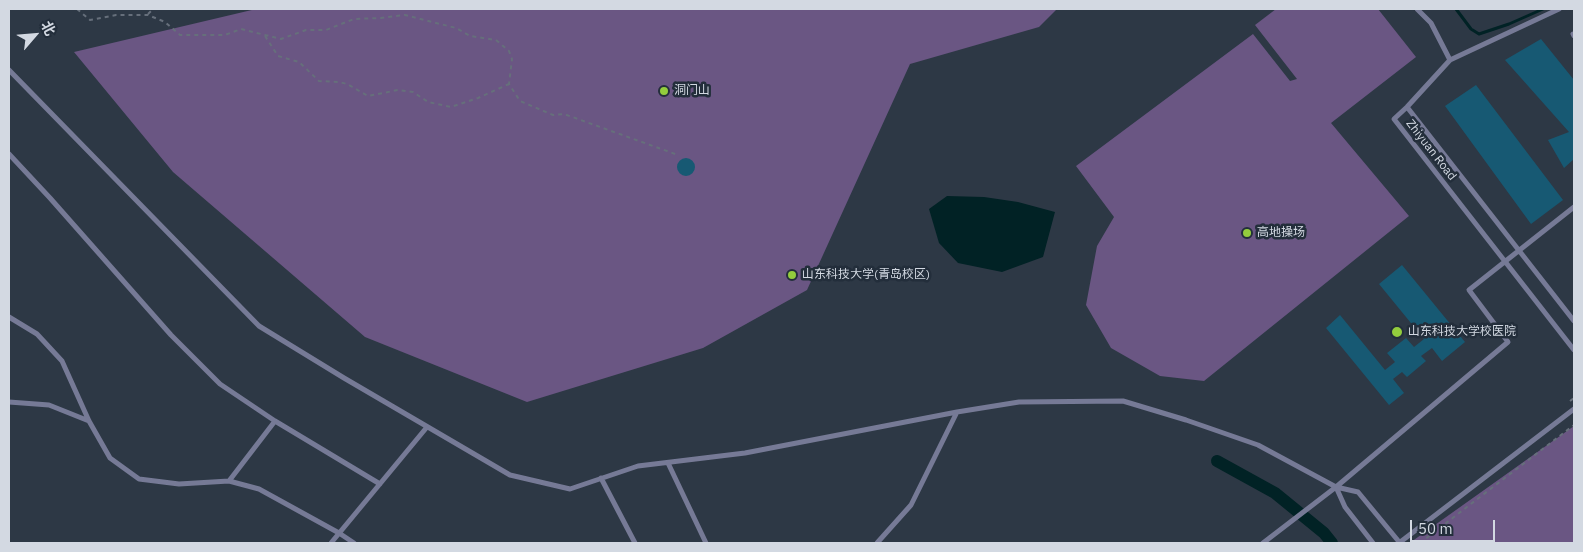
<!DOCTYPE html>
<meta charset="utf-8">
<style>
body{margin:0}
#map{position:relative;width:1583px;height:552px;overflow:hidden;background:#2d3845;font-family:"IBM Plex Sans","Noto Sans SC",sans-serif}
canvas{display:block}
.frame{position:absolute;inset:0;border:10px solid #d3d9e2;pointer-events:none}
.north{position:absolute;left:10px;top:10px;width:50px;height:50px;-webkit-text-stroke:4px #232e3b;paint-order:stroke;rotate:63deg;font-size:14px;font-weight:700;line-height:20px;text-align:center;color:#d3d9e2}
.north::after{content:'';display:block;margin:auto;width:18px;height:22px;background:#d3d9e2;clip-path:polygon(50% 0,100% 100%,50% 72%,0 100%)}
.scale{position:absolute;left:1410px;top:520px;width:85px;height:22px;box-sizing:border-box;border:2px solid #d3d9e2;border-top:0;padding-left:6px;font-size:15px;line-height:18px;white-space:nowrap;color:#d3d9e2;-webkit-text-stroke:4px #232e3b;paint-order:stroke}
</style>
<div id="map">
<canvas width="1583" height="552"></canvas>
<div class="frame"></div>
<div class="north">北</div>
<div class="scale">50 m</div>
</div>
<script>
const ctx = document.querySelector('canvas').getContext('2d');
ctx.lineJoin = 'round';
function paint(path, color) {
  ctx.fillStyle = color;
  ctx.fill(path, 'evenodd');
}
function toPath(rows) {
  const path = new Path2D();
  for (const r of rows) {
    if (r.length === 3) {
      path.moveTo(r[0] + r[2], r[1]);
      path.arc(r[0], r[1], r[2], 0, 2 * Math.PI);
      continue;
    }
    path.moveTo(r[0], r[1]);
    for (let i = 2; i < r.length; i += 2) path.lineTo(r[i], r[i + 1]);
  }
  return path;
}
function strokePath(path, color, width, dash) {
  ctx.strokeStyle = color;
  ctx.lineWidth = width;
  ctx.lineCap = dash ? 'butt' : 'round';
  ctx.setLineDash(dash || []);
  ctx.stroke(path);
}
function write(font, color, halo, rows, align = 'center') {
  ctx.font = font + ' "IBM Plex Sans","Noto Sans SC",sans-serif';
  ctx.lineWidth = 5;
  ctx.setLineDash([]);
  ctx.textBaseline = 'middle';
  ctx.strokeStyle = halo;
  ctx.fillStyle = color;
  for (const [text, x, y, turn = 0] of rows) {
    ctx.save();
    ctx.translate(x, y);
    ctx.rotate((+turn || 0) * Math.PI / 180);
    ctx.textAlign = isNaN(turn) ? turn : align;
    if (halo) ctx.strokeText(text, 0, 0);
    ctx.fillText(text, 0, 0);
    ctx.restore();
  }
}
const green = toPath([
 [256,9,1057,9,1039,27,910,64,807,290,703,348,527,402,365,337,173,172,74,52],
 [1276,9,1378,9,1416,57,1331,123,1409,216,1204,381,1160,376,1111,348,1086,305,1097,246,1114,217,1076,166,1253,34,1290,81,1297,79,1255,25],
 [1574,426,1574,543,1412,543,1411,542]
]);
const water = toPath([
 [947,196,984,197,1018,202,1055,212,1043,257,1002,272,958,263,939,243,929,209]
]);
const stream = toPath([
 [1456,9,1471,29,1479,34,1509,24,1543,9]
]);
const canal = toPath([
 [1217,461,1275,493,1324,533,1332,543]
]);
const building = toPath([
 [1541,39,1574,80,1574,159,1564,168,1548,140,1569,132,1505,60],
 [1476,85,1563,200,1531,224,1445,106],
 [686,167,9],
 [1402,265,1465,342,1442,361,1432,348,1421,356,1426,361,1407,377,1402,372,1393,379,1404,393,1389,405,1326,328,1340,315,1385,370,1395,362,1387,353,1406,338,1414,347,1424,339,1379,284]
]);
const path = toPath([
 [77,9,90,20,116,15,148,15,165,22,180,35,225,35,241,29,281,39,306,30,326,30,354,19,381,18,405,15,456,28,470,36,496,40,509,51,512,59,509,84,520,101,553,115,564,114,678,155],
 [148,14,153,9],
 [265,36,278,56,299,62,319,81,339,82,347,84,368,96,398,90,413,92,428,102,451,107,478,98,509,84],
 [1570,401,1574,398],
 [1420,543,1574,425]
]);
const lane = toPath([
 [1417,9,1431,23,1450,60,1407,107,1394,119,1574,350],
 [1573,34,1574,36],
 [1450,60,1559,9],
 [9,70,259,326,344,378,510,475,570,489,638,466,745,453,957,412,1019,402,1123,401,1186,420,1258,445,1336,487,1358,492,1400,543],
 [1407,107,1574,321],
 [9,154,50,198,171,335,220,384,275,421,380,484],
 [9,317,37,334,62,361,89,421,110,458,139,479,179,484,229,481,259,489,339,533,354,543],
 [9,402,49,405,89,421],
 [668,463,706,543],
 [601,478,635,543],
 [229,481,275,421],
 [1336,487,1345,507,1373,543],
 [331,543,427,427],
 [877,543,911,505,957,412],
 [1263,543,1336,487,1508,342,1469,290,1574,207],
 [1399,543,1574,409]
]);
const markers = [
 [664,91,5,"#93cd3d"],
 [1247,233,5,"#93cd3d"],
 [792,275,5,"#93cd3d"],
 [1397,332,6,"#93cd3d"]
];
const poiNames = [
 ["洞门山",674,91],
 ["高地操场",1257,233],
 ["山东科技大学(青岛校区)",802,275],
 ["山东科技大学校医院",1408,332]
];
const streetNames = [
 ["Zhiyuan Road",1431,150,52]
];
paint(green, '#6a5683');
paint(water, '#012225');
strokePath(stream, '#012225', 3);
strokePath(canal, '#012225', 12);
paint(building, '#175973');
strokePath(path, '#666f7b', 2, [4, 4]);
strokePath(lane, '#767a96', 5);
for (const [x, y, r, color] of markers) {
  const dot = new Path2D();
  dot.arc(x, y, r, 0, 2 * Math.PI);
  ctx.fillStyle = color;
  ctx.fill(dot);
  strokePath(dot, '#232e3b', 2);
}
write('12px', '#d3d9e2', '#232e3b', poiNames, 'left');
write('12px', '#d3d9e2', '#232e3b', streetNames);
</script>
